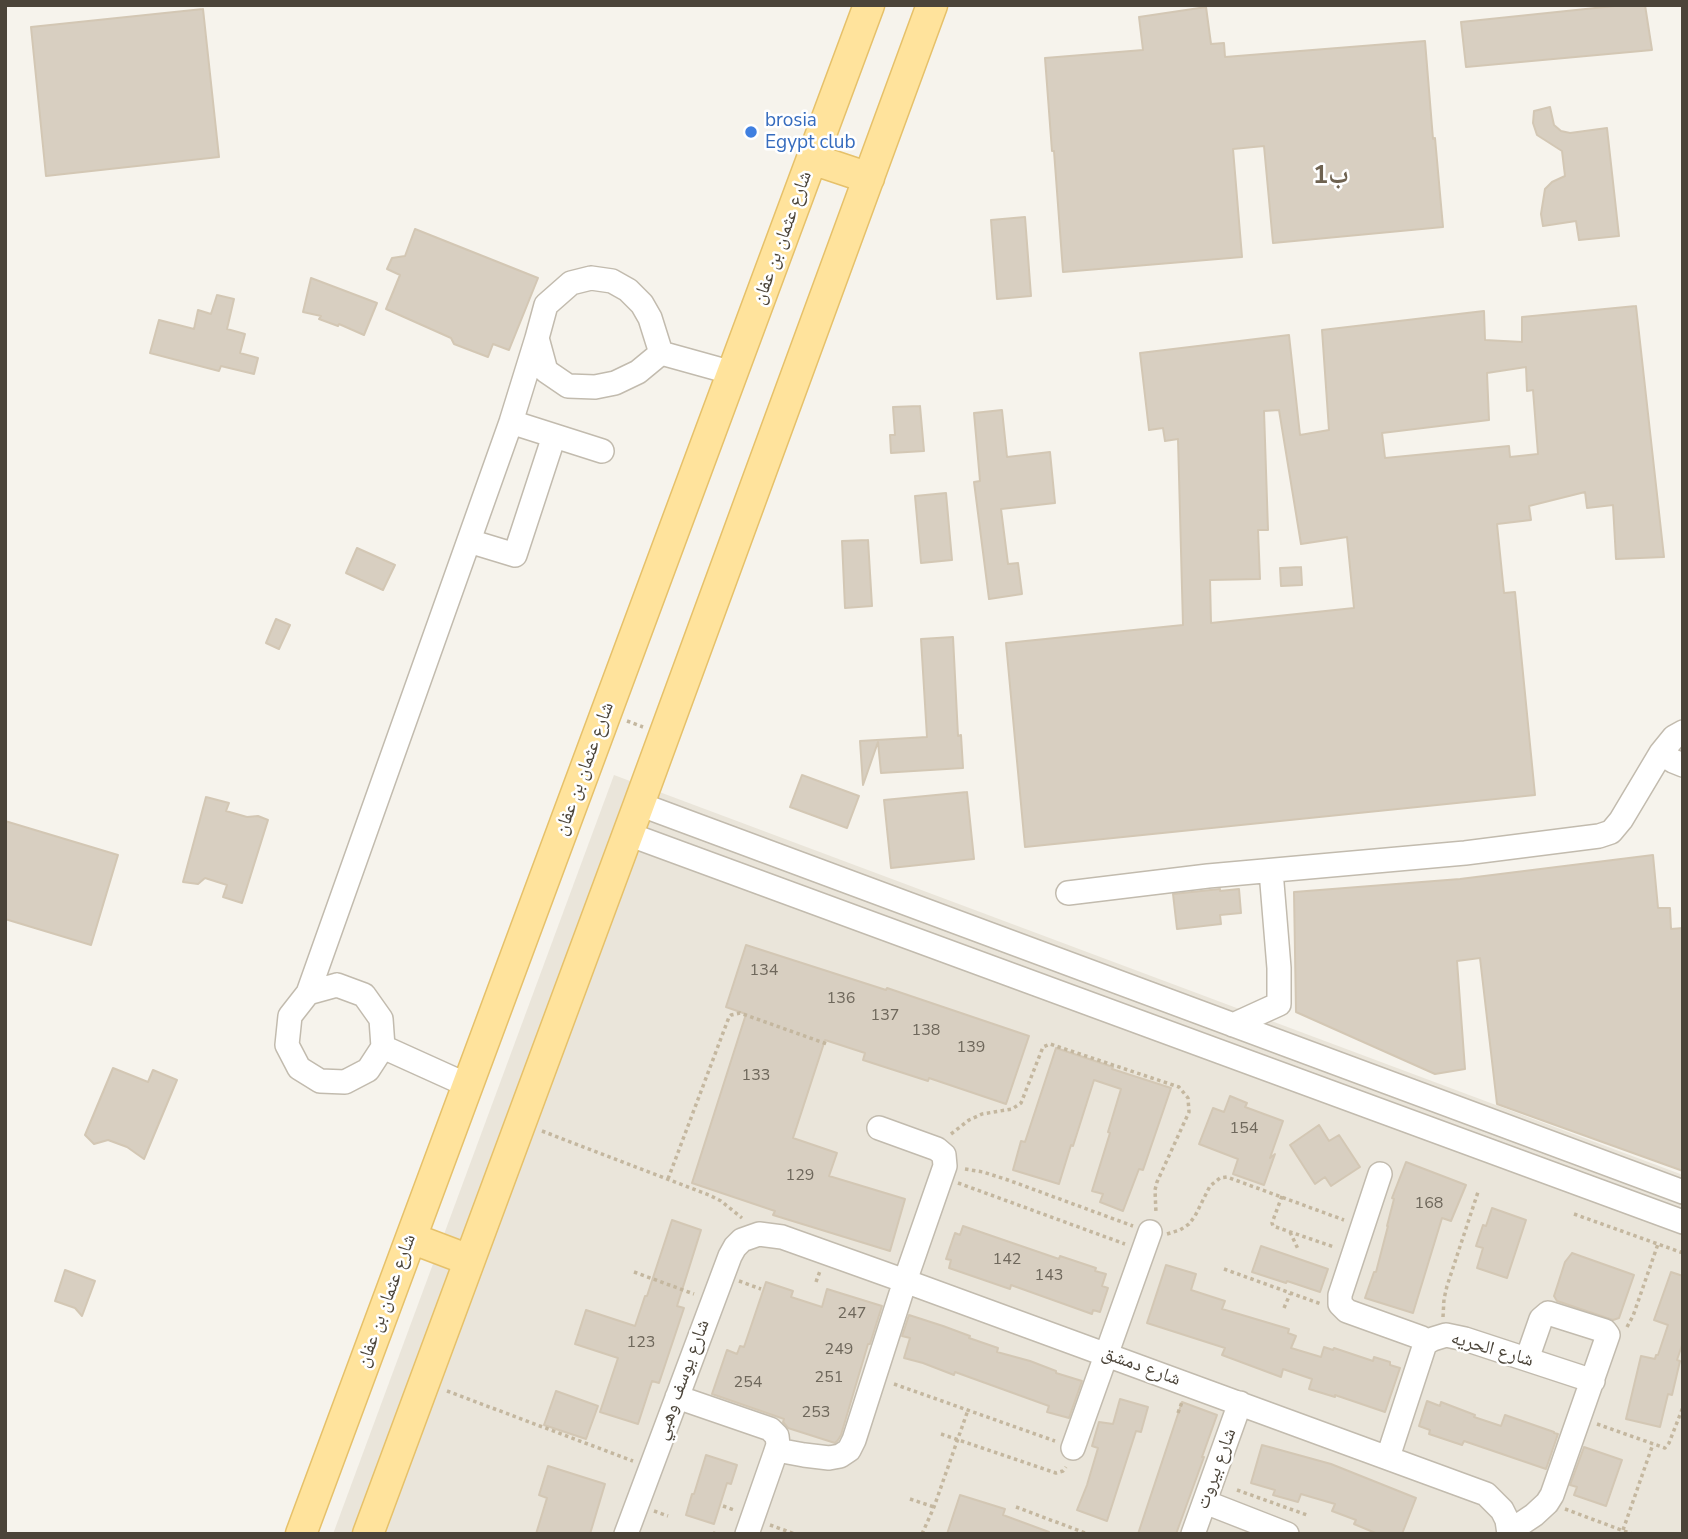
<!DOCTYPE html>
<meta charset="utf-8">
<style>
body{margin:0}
#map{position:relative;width:1688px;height:1539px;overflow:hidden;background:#f6f3ec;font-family:"Nunito Sans",sans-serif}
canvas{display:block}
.frame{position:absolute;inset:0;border:7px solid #4b4439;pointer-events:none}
</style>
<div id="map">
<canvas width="1688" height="1539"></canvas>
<div class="frame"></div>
</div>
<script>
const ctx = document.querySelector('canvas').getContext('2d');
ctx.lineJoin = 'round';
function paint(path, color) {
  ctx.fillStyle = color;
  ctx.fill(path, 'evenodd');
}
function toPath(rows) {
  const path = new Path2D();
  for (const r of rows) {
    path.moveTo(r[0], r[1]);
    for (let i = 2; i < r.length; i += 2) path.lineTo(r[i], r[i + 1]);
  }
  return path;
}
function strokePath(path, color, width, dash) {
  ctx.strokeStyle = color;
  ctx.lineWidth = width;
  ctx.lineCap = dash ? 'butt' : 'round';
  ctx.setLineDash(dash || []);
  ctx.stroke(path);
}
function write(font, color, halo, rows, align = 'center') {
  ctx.font = font + ' "Nunito Sans","Noto Naskh Arabic",sans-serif';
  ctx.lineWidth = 5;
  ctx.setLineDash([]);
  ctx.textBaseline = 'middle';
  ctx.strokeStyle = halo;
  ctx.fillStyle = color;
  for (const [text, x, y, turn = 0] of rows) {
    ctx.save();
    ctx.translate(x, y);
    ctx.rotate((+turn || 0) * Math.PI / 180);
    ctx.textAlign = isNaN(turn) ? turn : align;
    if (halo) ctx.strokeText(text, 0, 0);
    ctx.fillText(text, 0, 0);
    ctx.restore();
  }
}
const residential = toPath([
 [614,775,1683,1175,1683,1534,333,1534]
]);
const building = toPath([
 [1624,5,1645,5,1652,50,1466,67,1461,22,1624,5],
 [1206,7,1211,44,1224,43,1225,57,1425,41,1433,139,1435,138,1443,227,1273,243,1264,146,1233,149,1242,257,1063,272,1054,151,1052,151,1045,58,1143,50,1139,17,1206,7],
 [203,9,219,157,46,176,31,27,203,9],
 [1550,107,1554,125,1561,131,1570,133,1607,128,1619,236,1579,240,1576,221,1543,226,1541,214,1545,189,1552,182,1565,176,1562,151,1537,135,1533,123,1534,111,1550,107],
 [1025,217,1031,296,997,299,991,220,1025,217],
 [415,229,538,278,509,350,493,344,488,357,454,344,451,338,386,309,400,275,387,269,392,258,405,256,415,229],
 [311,278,377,303,364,335,339,324,338,326,319,319,321,316,303,312,311,278],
 [217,295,234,299,227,329,245,334,240,353,258,358,254,374,221,366,219,371,150,353,159,320,194,329,198,310,211,314,217,295],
 [1636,306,1664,557,1616,559,1613,505,1587,508,1585,492,1529,506,1531,520,1497,524,1504,593,1515,592,1535,795,1025,847,1006,643,1183,625,1178,439,1165,441,1163,428,1149,430,1140,353,1289,335,1300,435,1329,430,1322,330,1484,311,1485,340,1522,342,1522,317,1636,306],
 [1526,367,1527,391,1533,390,1538,454,1510,457,1509,446,1385,458,1382,433,1489,420,1487,373,1526,367],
 [1279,410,1301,544,1347,537,1354,608,1211,623,1210,580,1260,579,1258,530,1268,530,1264,411,1279,410],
 [920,406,924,451,891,453,890,435,895,435,893,407,920,406],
 [1002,410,1007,457,1050,452,1055,503,1001,509,1008,564,1018,563,1022,594,989,599,974,482,980,481,974,413,1002,410],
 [946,493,952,560,921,563,915,496,946,493],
 [868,540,872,606,845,608,842,541,868,540],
 [357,548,395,565,383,590,346,573,357,548],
 [1301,567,1302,585,1281,586,1280,568,1301,567],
 [276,619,290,625,279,649,266,643,276,619],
 [953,637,958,736,961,735,963,768,881,773,878,742,863,785,860,741,927,737,921,639,953,637],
 [802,775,859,796,847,828,790,807,802,775],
 [967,792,974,859,891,868,884,800,967,792],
 [206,797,229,803,226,811,247,817,258,816,268,820,242,903,223,897,227,885,205,878,198,884,183,882,206,797],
 [5,821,118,855,91,945,5,919,5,821],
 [1653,855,1658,908,1670,908,1671,929,1683,928,1683,1171,1497,1104,1480,958,1457,961,1465,1069,1435,1074,1296,1012,1294,892,1460,879,1653,855],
 [1220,889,1220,891,1239,889,1241,913,1220,915,1221,924,1177,929,1173,894,1220,889],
 [746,945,886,990,887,988,1029,1036,1006,1104,929,1078,928,1081,863,1060,865,1053,825,1040,793,1138,837,1153,829,1176,905,1199,890,1251,773,1215,775,1211,692,1183,746,1014,726,1007,746,945],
 [1056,1048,1113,1067,1112,1069,1171,1088,1143,1170,1139,1169,1123,1211,1100,1202,1103,1194,1092,1191,1110,1133,1108,1132,1121,1089,1094,1080,1073,1146,1071,1145,1059,1184,1013,1170,1021,1141,1025,1142,1056,1048],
 [113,1068,148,1082,153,1070,177,1080,144,1159,127,1147,108,1140,94,1144,85,1135,113,1068],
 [1230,1096,1247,1103,1245,1107,1283,1121,1270,1158,1275,1154,1264,1185,1233,1174,1238,1159,1199,1144,1213,1108,1224,1112,1230,1096],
 [1319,1125,1329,1141,1339,1135,1360,1167,1331,1186,1325,1177,1315,1184,1290,1145,1319,1125],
 [1406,1162,1466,1185,1451,1221,1442,1218,1413,1313,1365,1298,1374,1272,1376,1272,1388,1226,1387,1226,1394,1199,1392,1198,1406,1162],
 [1492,1208,1526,1220,1507,1278,1477,1268,1483,1248,1476,1246,1483,1225,1486,1226,1492,1208],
 [672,1220,701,1230,677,1306,684,1308,659,1383,652,1381,638,1424,600,1412,618,1358,575,1344,586,1310,635,1326,645,1296,647,1296,672,1220],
 [963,1226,1059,1259,1060,1256,1096,1268,1095,1271,1106,1274,1102,1286,1108,1288,1100,1312,1093,1310,1092,1314,1011,1285,1010,1289,949,1268,951,1260,946,1259,955,1233,960,1235,963,1226],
 [1261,1246,1328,1269,1320,1292,1287,1281,1286,1283,1252,1272,1261,1246],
 [1572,1253,1634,1275,1619,1318,1613,1320,1557,1301,1554,1296,1565,1262,1572,1253],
 [1166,1265,1196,1274,1191,1290,1225,1301,1222,1309,1289,1329,1288,1333,1296,1336,1291,1348,1321,1357,1324,1347,1333,1350,1334,1348,1373,1361,1374,1357,1390,1362,1390,1365,1400,1368,1385,1412,1335,1395,1335,1397,1309,1389,1312,1379,1283,1369,1281,1377,1222,1355,1225,1348,1147,1323,1166,1265],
 [65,1270,95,1281,82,1316,75,1308,55,1301,65,1270],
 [1671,1272,1683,1276,1683,1342,1677,1360,1680,1361,1672,1395,1668,1394,1660,1427,1626,1419,1641,1356,1655,1359,1656,1355,1658,1355,1668,1325,1654,1320,1671,1272],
 [766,1282,793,1291,791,1297,822,1307,827,1289,882,1306,870,1344,868,1344,841,1435,838,1440,835,1443,788,1428,783,1422,784,1419,712,1394,727,1350,737,1354,740,1346,744,1347,766,1282],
 [909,1315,943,1326,970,1336,969,1338,998,1348,997,1352,1030,1361,1056,1371,1056,1373,1082,1381,1069,1418,1047,1412,1049,1406,955,1372,954,1375,923,1363,904,1358,910,1338,902,1336,909,1315],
 [556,1391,598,1406,586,1439,544,1425,556,1391],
 [1120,1399,1148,1407,1141,1432,1136,1431,1107,1521,1077,1510,1087,1485,1098,1448,1092,1446,1099,1422,1113,1424,1120,1399],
 [1427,1401,1440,1406,1441,1402,1475,1415,1474,1417,1501,1426,1505,1415,1554,1432,1554,1433,1558,1434,1546,1469,1464,1441,1462,1445,1429,1434,1430,1430,1419,1426,1427,1401],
 [1182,1402,1217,1415,1202,1457,1204,1457,1176,1534,1138,1534,1182,1402],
 [1262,1445,1331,1464,1416,1498,1402,1534,1378,1534,1354,1524,1356,1520,1332,1511,1335,1504,1301,1494,1298,1502,1273,1495,1275,1490,1251,1483,1262,1445],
 [1584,1447,1622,1460,1606,1506,1574,1495,1577,1487,1570,1485,1584,1447],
 [706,1455,737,1465,731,1484,727,1483,714,1524,686,1515,692,1494,694,1494,706,1455],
 [548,1466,605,1484,590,1534,536,1534,547,1498,539,1495,548,1466],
 [960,1495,1005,1509,1003,1515,1049,1532,1048,1534,947,1534,960,1495]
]);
const path = toPath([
 [627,721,643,727],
 [542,1131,709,1195,721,1201,742,1218],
 [951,1134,969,1120,982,1114,1012,1109,1021,1103,1043,1047,1050,1044,1179,1087,1188,1098,1189,1112,1157,1182,1155,1190,1156,1213],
 [965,1169,983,1172,1008,1180,1133,1226],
 [668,1179,729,1017,731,1015,740,1013,827,1044],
 [958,1183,1125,1244],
 [1282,1196,1272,1223,1273,1226,1334,1247],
 [1574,1214,1683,1253],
 [1290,1232,1298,1249],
 [1167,1234,1180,1230,1189,1224,1195,1216,1210,1186,1220,1178,1227,1177,1344,1220],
 [1224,1269,1321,1304],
 [634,1272,694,1294],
 [739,1281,761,1289],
 [816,1282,820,1271],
 [1284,1308,1290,1294],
 [1443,1317,1444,1299,1447,1286,1478,1192],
 [1627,1327,1633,1316,1658,1244],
 [894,1384,1055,1441],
 [447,1391,633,1461],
 [1178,1413,1182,1402],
 [1597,1424,1665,1448,1669,1443,1683,1407],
 [941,1434,1056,1473,1063,1471,1066,1467],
 [1237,1490,1307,1515],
 [910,1499,934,1507],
 [723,1506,734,1510],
 [1016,1507,1088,1534],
 [1565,1509,1632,1534],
 [654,1511,668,1516],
 [770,1525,795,1534],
 [1623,1530,1653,1444],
 [713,1533,717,1534],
 [922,1534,934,1507,968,1410]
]);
const minor = toPath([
 [591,278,612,281,628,290,642,304,650,318,661,353,638,372,615,383,595,387,568,386,546,371,537,338,546,305,571,283,591,278],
 [661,353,733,373],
 [511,422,602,451],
 [469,541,515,555,554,436],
 [1661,753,1673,761,1683,765],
 [639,804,1683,1192],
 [628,834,1683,1222],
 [1068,893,1208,876,1465,853,1599,836,1611,832,1621,820,1661,753,1674,737,1683,732],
 [337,985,364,995,381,1019,383,1047,368,1070,345,1082,320,1081,299,1068,287,1045,290,1016,308,993,337,985],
 [308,993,511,422,537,338],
 [1233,1025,1279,1004,1279,968,1271,871],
 [383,1047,467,1085],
 [1380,1174,1340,1295,1340,1304,1347,1311,1422,1338,1426,1343],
 [677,1397,770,1429,777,1436,778,1445,775,1454,747,1534],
 [1073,1448,1150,1232],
 [777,1450,804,1455,829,1458,840,1456,849,1450,854,1440,905,1281,945,1166,944,1155,937,1149,879,1128],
 [1388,1457,1424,1347,1426,1343,1433,1339,1446,1335,1465,1339,1593,1381],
 [1205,1502,1287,1534],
 [1510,1531,1534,1515,1547,1503,1552,1495,1608,1335,1605,1331,1548,1313,1541,1319,1527,1359],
 [626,1534,730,1256,735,1247,742,1240,759,1234,782,1237,905,1281,1475,1490,1486,1494,1502,1510,1507,1520,1509,1534],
 [1193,1534,1240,1403]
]);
const major = toPath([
 [812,159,869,178],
 [411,1238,469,1260],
 [301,1534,869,5],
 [368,1534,639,804,932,5]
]);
const markers = [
 [751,132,7,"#3f7fe0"]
];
const numberNames = [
 ["134",764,971],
 ["136",841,999],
 ["137",885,1016],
 ["138",926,1031],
 ["139",971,1048],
 ["133",756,1076],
 ["154",1244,1129],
 ["129",800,1176],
 ["168",1429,1204],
 ["142",1007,1260],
 ["143",1049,1276],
 ["247",852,1314],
 ["123",641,1343],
 ["249",839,1350],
 ["251",829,1378],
 ["254",748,1383],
 ["253",816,1413]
];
const shopNames = [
 ["brosia",765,121],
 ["Egypt club",765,143]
];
const streetNames = [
 ["شارع عثمان بن عفان",783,238,-70],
 ["شارع عثمان بن عفان",585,769,-70],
 ["شارع عثمان بن عفان",387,1301,-70],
 ["شارع الحريه",1492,1350,16],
 ["شارع دمشق",1141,1367,20],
 ["شارع يوسف وهبي",683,1380,-70],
 ["شارع بيروت",1217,1469,-70]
];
const districtNames = [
 ["ب1",1331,177]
];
paint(residential, '#eae5da');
paint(building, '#d8cfc1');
strokePath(building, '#d3c7b4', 2);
strokePath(minor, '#c2bbae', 26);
strokePath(major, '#e6c16a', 33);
strokePath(path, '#c4b79f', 3.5, [3.5, 3.5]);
strokePath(minor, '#fff', 23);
strokePath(major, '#ffe39c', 30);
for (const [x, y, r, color] of markers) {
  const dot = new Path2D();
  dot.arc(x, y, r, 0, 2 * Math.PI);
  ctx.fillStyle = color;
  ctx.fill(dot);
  strokePath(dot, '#fff', 2.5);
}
write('16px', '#6e675b', null, numberNames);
write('19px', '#366cbe', '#fff', shopNames, 'left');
write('19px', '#4b4439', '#fff', streetNames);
write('bold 26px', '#6e6250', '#fff', districtNames);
</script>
